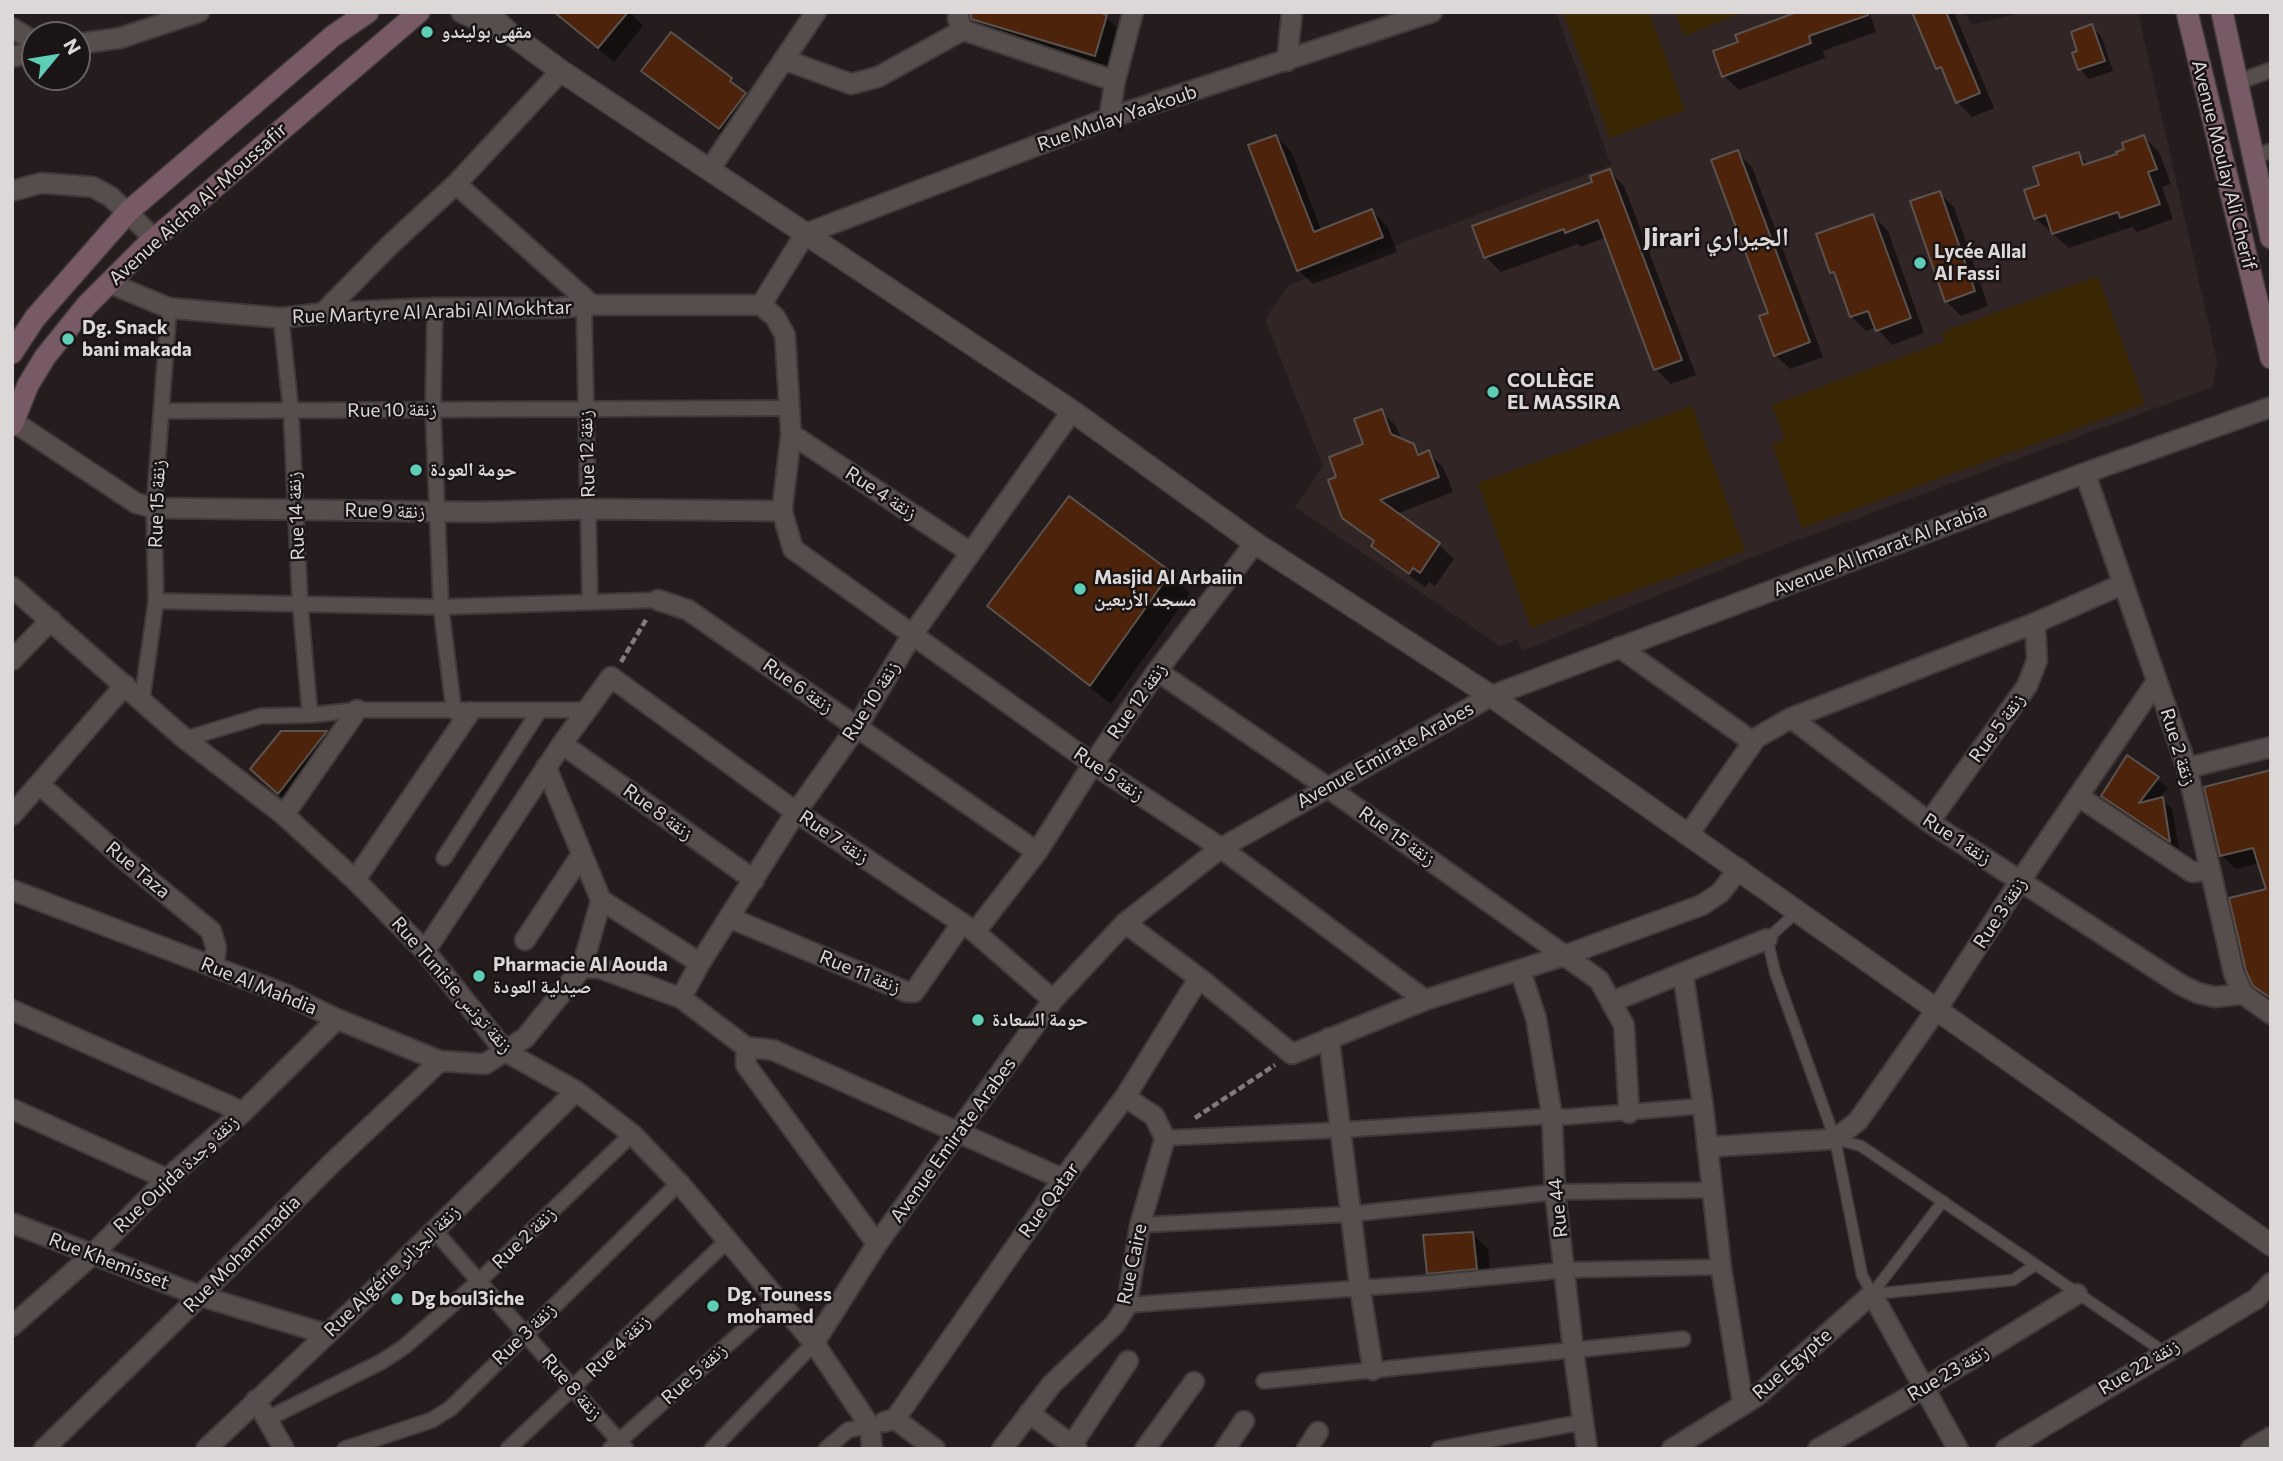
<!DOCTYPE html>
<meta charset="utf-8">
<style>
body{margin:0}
#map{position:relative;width:2283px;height:1461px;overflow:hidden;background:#251d1d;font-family:Commissioner,sans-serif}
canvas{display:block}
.frame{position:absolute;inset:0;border:14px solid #ddd8d8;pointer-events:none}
.north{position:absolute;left:21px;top:21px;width:70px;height:70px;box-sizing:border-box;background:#1b1414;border:2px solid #696262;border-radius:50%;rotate:60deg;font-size:19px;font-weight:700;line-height:28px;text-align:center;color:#ddd8d8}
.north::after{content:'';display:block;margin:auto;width:24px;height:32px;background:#5eceb7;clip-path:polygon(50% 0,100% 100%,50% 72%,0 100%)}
</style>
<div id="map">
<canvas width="2283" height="1461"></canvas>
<div class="frame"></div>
<div class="north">N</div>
</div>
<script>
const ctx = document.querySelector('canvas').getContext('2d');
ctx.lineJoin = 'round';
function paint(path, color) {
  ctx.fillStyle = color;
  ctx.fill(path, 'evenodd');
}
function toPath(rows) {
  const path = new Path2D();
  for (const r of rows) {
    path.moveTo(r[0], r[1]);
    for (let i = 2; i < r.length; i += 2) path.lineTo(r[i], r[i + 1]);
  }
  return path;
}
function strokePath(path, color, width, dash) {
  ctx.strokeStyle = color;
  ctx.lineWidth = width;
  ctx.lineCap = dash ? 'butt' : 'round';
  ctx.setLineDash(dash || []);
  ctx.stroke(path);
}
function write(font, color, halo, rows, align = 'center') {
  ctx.font = font + ' Commissioner,"Noto Naskh Arabic",sans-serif';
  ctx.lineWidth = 5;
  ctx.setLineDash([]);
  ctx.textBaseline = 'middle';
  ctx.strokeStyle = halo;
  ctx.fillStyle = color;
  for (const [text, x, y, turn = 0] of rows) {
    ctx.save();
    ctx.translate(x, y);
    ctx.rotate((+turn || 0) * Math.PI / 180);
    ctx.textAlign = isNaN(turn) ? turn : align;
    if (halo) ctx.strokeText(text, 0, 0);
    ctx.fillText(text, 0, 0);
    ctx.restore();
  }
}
const built = toPath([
 [1556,12,1965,12,1972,25,2024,12,2138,12,2217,361,2213,387,1752,557,1522,651,1517,640,1500,646,1295,507,1323,466,1265,319,1289,285,1611,165]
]);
const green = toPath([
 [1563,12,1649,12,1685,110,1610,138],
 [1675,12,1744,12,1684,36],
 [2098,276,2145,404,1802,528,1772,444,1785,439,1772,405,1945,341,1942,332],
 [1692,406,1745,551,1531,628,1478,483]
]);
const shadow = toPath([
 [554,12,630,12,643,26,614,62],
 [1802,12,1869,12,1876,32,1823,51,1825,58,1739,90,1724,76,1740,43],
 [1914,12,1954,12,1994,108,1972,117,1958,102,1947,78,1938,68],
 [1106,17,1126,37,1115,74,993,38,973,18],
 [2091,26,2101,36,2113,71,2089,79,2080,69,2080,52],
 [644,71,731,79,760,109,735,143,658,86],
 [1276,137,1291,151,1321,230,1372,211,1387,226,1397,252,1313,284,1298,270],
 [2144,137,2159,152,2171,184,2162,187,2173,219,2137,232,2132,227,2069,248,2035,218,2042,186,2078,154,2089,165,2119,156],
 [1737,152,1752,167,1823,357,1790,369,1775,355,1771,314],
 [1609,171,1624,186,1696,375,1671,384,1656,369,1606,237,1581,247,1578,244,1501,272,1486,257],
 [1939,193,1954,207,1988,306,1961,316,1946,301],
 [1873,216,1888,231,1924,333,1892,345,1876,327,1866,331,1851,316,1838,278,1832,272],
 [1381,411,1396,426,1402,441,1413,445,1422,455,1428,452,1443,467,1453,492,1396,514,1439,545,1454,559,1435,586,1429,582,1425,587,1388,561,1373,546,1375,544,1343,517,1339,478,1365,445],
 [1070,498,1170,574,1190,593,1111,704,1010,625,990,606],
 [282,732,326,733,341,747,294,808,267,784],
 [2128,757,2168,788,2160,797,2172,808,2179,849,2113,806,2103,796],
 [2271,771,2271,1001,2254,985,2268,890,2259,863,2236,869,2221,855],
 [1473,1234,1488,1249,1491,1283,1443,1288,1428,1273]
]);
const building = toPath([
 [554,12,628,12,598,48,554,12],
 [971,12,1098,12,1107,15,1095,56,971,19,971,12],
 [1797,12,1868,12,1868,15,1809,36,1811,43,1722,77,1713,51,1738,42,1735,35,1797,12],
 [1912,12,1946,12,1980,93,1956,103,1941,67,1936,69,1912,12],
 [2092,24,2105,61,2078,70,2072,53,2077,51,2071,32,2092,24],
 [671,32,732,78,730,81,746,93,719,129,641,71,671,32],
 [1276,135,1314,232,1372,209,1383,237,1297,271,1248,145,1276,135],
 [2144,135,2157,169,2148,172,2160,204,2120,218,2118,212,2052,234,2046,215,2034,219,2024,190,2039,185,2033,167,2079,152,2083,165,2117,154,2116,152,2124,149,2122,143,2144,135],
 [1738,150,1810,342,1774,356,1759,316,1768,313,1711,160,1738,150],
 [1610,169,1682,360,1654,370,1598,220,1565,233,1564,229,1484,258,1472,226,1592,182,1590,176,1610,169],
 [1940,191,1975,291,1945,302,1910,201,1940,191],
 [1873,214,1911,318,1876,331,1868,311,1850,317,1834,272,1830,273,1816,234,1873,214],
 [1382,409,1391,434,1414,444,1418,455,1429,450,1439,477,1380,500,1440,543,1420,573,1413,568,1409,574,1371,546,1374,541,1342,518,1328,480,1336,477,1329,457,1363,444,1354,419,1382,409],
 [1069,496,1171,572,1090,686,987,606,1069,496],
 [281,731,327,731,278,794,250,769,281,731],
 [2127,755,2159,777,2139,803,2163,797,2170,842,2101,796,2127,755],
 [2271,770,2271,998,2253,986,2246,971,2229,898,2266,889,2253,848,2220,856,2204,787,2271,770],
 [1473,1232,1477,1269,1427,1274,1423,1235,1473,1232]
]);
const path = toPath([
 [621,662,647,618],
 [1195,1118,1275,1065]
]);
const service = toPath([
 [1797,912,1767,939,1775,972,1835,1139,1862,1275,1872,1294],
 [1836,1139,1861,1146,2164,1352],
 [1872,1294,1943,1201],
 [1873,1294,2013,1280,2035,1265]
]);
const pedestrian = toPath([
 [2235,83,2271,70],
 [2251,157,2271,151],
 [584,306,590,602],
 [435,308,433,410,441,607,454,712],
 [281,318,291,411,300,602,310,715],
 [162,411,790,408],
 [156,601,441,607,658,600],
 [142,700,156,601,154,508,169,308],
 [185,739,261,716,310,715,357,710,587,710],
 [444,858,539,711],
 [1165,1138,1340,1130,1552,1116,1566,1117,1703,1106],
 [1140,1225,1351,1214,1555,1192,1711,1190],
 [434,1230,626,1449],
 [1127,1305,1430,1283,1565,1270,1721,1267],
 [1264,1381,1683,1339],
 [267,1419,381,1362,404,1347,479,1281,632,1134],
 [345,1449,432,1420,451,1408,679,1183],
 [508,1449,727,1241],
 [610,1449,778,1300],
 [712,1449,814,1343],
 [826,1449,848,1430,870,1426],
 [1439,1449,1583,1422]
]);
const minor = toPath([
 [959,12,958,19,963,30,1115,81],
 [12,28,35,42],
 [77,44,120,38,199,12],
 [12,57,35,51],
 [785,60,851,84,878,77,963,30],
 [1287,61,1292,12],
 [1109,118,1115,81,1133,12],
 [710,169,816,12],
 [456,184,592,305],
 [12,191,41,183,93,187,111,197,155,239],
 [109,283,169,308,281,318,323,313,435,308,557,308,592,305,761,305],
 [323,313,391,244,456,184,561,71],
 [14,422,136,503,154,508,479,512,588,509,782,511],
 [791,434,970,552],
 [2085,473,2187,768,2234,974,2243,994,2271,1014],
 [12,587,185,739,284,815,355,880,425,951,506,1052,576,1091,632,1134,679,1183,814,1343,870,1426,872,1449],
 [658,600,688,610,1037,852],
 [1619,647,1753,742],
 [12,660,51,620],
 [1157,671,1327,787,1599,980,1624,1025,1629,1113],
 [1791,718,1929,822,2181,985,2198,993,2215,997,2243,994],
 [562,744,754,880],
 [2187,768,2271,747],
 [39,784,125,860,211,931,216,947,214,966],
 [2078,796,2192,872,2210,870],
 [12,815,125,685],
 [284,815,357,710],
 [1929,822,2027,686,2037,660,2035,623],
 [1688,835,1756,738,1791,718,2035,623,2123,584],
 [355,880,470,712],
 [12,890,285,994,337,1019,440,1061,485,1064,525,1038,582,968,601,900,546,767],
 [601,900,700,963],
 [730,918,907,992,914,992,962,923],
 [1125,923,1199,978,1292,1054,1425,1000,1566,955,1702,905,1720,893,1739,869],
 [975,932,1037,852,1093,764,1157,671,1255,543],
 [525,940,582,854],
 [425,951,562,744,611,677,796,812,975,932,1053,1000],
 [582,968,599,968,681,998,746,1047,773,1050,1063,1179],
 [1520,970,1536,1018,1552,1116,1555,1192,1573,1348,1587,1449],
 [1683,974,1703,1106,1721,1267,1743,1405],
 [681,998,700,963,796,812,857,727,912,635,1072,411],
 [1425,1000,1221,848,1093,764,793,549,782,511,791,434,785,335,775,317,761,305,805,234,1109,118,1432,12],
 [1611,1002,1767,939],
 [12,1010,243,1112],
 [1329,1038,1360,1288,1373,1370],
 [746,1047,746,1065,877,1244],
 [12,1109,167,1179],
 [1707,1147,1835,1139,1858,1121,1937,1009,2020,881,2157,681],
 [12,1223,200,1296,326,1334],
 [12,1326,91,1256,167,1179,243,1112,337,1019],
 [814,1343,877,1244,1053,1000,1125,923,1221,848,1491,696,2085,473,2271,407],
 [256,1400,284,1449],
 [1029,1413,1077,1449],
 [895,1419,1063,1179,1125,1097,1199,978],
 [884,1422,895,1419,935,1449],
 [44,1449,200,1296,332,1163,440,1061],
 [206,1449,374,1290,576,1091],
 [1002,1449,1052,1384,1115,1324,1127,1305,1140,1225,1165,1138,1154,1116,1125,1097],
 [1069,1449,1128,1361],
 [1145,1449,1194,1382],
 [1225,1449,1244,1421],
 [1307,1449,1318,1432],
 [1672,1449,1757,1396,1872,1294,1958,1449],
 [1818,1449,1924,1388,2077,1294],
 [2006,1449,2256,1299,2271,1283],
 [2251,1449,2271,1437]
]);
const tertiary = toPath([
 [462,12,499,29],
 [487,12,508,32,561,71,1072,411,1255,543,1491,696,2271,1245]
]);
const secondary = toPath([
 [2187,12,2271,358],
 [2222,12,2271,238],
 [12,353,35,318,129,211,333,36,368,12],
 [12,425,28,385,45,357,86,306,146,246,419,12]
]);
const markers = [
 [427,32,7,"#5eceb7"],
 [1920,263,7,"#5eceb7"],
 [68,339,7,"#5eceb7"],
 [1493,392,7,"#5eceb7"],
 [416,470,7,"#5eceb7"],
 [1080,589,7,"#5eceb7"],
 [479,976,7,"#5eceb7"],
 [978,1020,7,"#5eceb7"],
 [397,1299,7,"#5eceb7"],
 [713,1306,7,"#5eceb7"]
];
const poiNames = [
 ["مقهى بوليندو",441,32],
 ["Lycée Allal",1934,252],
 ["Al Fassi",1934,274],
 ["Dg. Snack",82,328],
 ["bani makada",82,350],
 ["COLLÈGE",1507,381],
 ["EL MASSIRA",1507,403],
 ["حومة العودة",430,470],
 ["Masjid Al Arbaiin",1094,578],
 ["مسجد الأربعين",1094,600],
 ["Pharmacie Al Aouda",493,965],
 ["صيدلية العودة",493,987],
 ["حومة السعادة",992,1020],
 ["Dg. Touness",727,1295],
 ["mohamed",727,1317],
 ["Dg boul3iche",411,1299]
];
const streetNames = [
 ["Rue Mulay Yaakoub",1117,118,-19],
 ["Avenue Moulay Ali Cherif",2224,165,76],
 ["Avenue Aicha Al-Moussafir",198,204,-42],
 ["Rue Martyre Al Arabi Al Mokhtar",432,312,-2],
 ["Rue 10 زنقة",392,410,-1],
 ["Rue 12 زنقة",587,454,-92],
 ["Rue 4 زنقة",881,493,33],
 ["Rue 15 زنقة",157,504,-88],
 ["Rue 9 زنقة",385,511,1],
 ["Rue 14 زنقة",296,516,-93],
 ["Avenue Al Imarat Al Arabia",1880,550,-21],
 ["Rue 6 زنقة",798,686,35],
 ["Rue 10 زنقة",871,701,-58],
 ["Rue 12 زنقة",1137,701,-55],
 ["Rue 5 زنقة",1997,728,-54],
 ["Rue 2 زنقة",2178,747,73],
 ["Avenue Emirate Arabes",1385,755,-29],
 ["Rue 5 زنقة",1109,774,34],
 ["Rue 8 زنقة",658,812,36],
 ["Rue 15 زنقة",1397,836,35],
 ["Rue 7 زنقة",834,837,34],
 ["Rue 1 زنقة",1957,839,33],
 ["Rue Taza",138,870,40],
 ["Rue 3 زنقة",2000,913,-57],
 ["Rue 11 زنقة",860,972,22],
 ["Rue Tunisie زنقة تونس",452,985,49],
 ["Rue Al Mahdia",259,986,22],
 ["Avenue Emirate Arabes",953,1140,-54],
 ["Rue Oujda زنقة وجدة",176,1174,-43],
 ["Rue Qatar",1049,1200,-54],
 ["Rue 44",1558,1208,-96],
 ["Rue 2 زنقة",524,1238,-44],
 ["Rue Mohammadia",242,1254,-45],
 ["Rue Khemisset",109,1261,21],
 ["Rue Caire",1132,1264,-78],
 ["Rue Algérie زنقة الجزائر",392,1271,-44],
 ["Rue 3 زنقة",524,1334,-44],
 ["Rue 4 زنقة",618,1346,-44],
 ["Rue Egypte",1792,1364,-41],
 ["Rue 22 زنقة",2139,1367,-31],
 ["Rue 23 زنقة",1948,1373,-31],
 ["Rue 5 زنقة",694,1374,-42],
 ["Rue 8 زنقة",572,1387,49]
];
const districtNames = [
 ["Jirari الجيراري",1716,237]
];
paint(built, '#322526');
paint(green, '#392803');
paint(shadow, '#0007');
paint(building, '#4d240b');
strokePath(building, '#5b534f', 2);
strokePath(service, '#40393a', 13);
strokePath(pedestrian, '#40393a', 18);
strokePath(minor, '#40393a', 23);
strokePath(tertiary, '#40393a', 24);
strokePath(secondary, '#40393a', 24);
strokePath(path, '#817b7b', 4.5, [7, 3.5]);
strokePath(service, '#564d4d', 10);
strokePath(pedestrian, '#564d4d', 14);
strokePath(minor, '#564d4d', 19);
strokePath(tertiary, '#564d4d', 21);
strokePath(secondary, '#785a67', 21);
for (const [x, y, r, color] of markers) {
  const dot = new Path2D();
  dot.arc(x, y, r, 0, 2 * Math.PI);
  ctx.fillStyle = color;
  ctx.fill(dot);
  strokePath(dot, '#1b1414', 2.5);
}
write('bold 19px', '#ddd8d8', '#1b1414', poiNames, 'left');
write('19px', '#ddd8d8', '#1b1414', streetNames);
write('bold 26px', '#ddd8d8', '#1b1414', districtNames);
</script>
